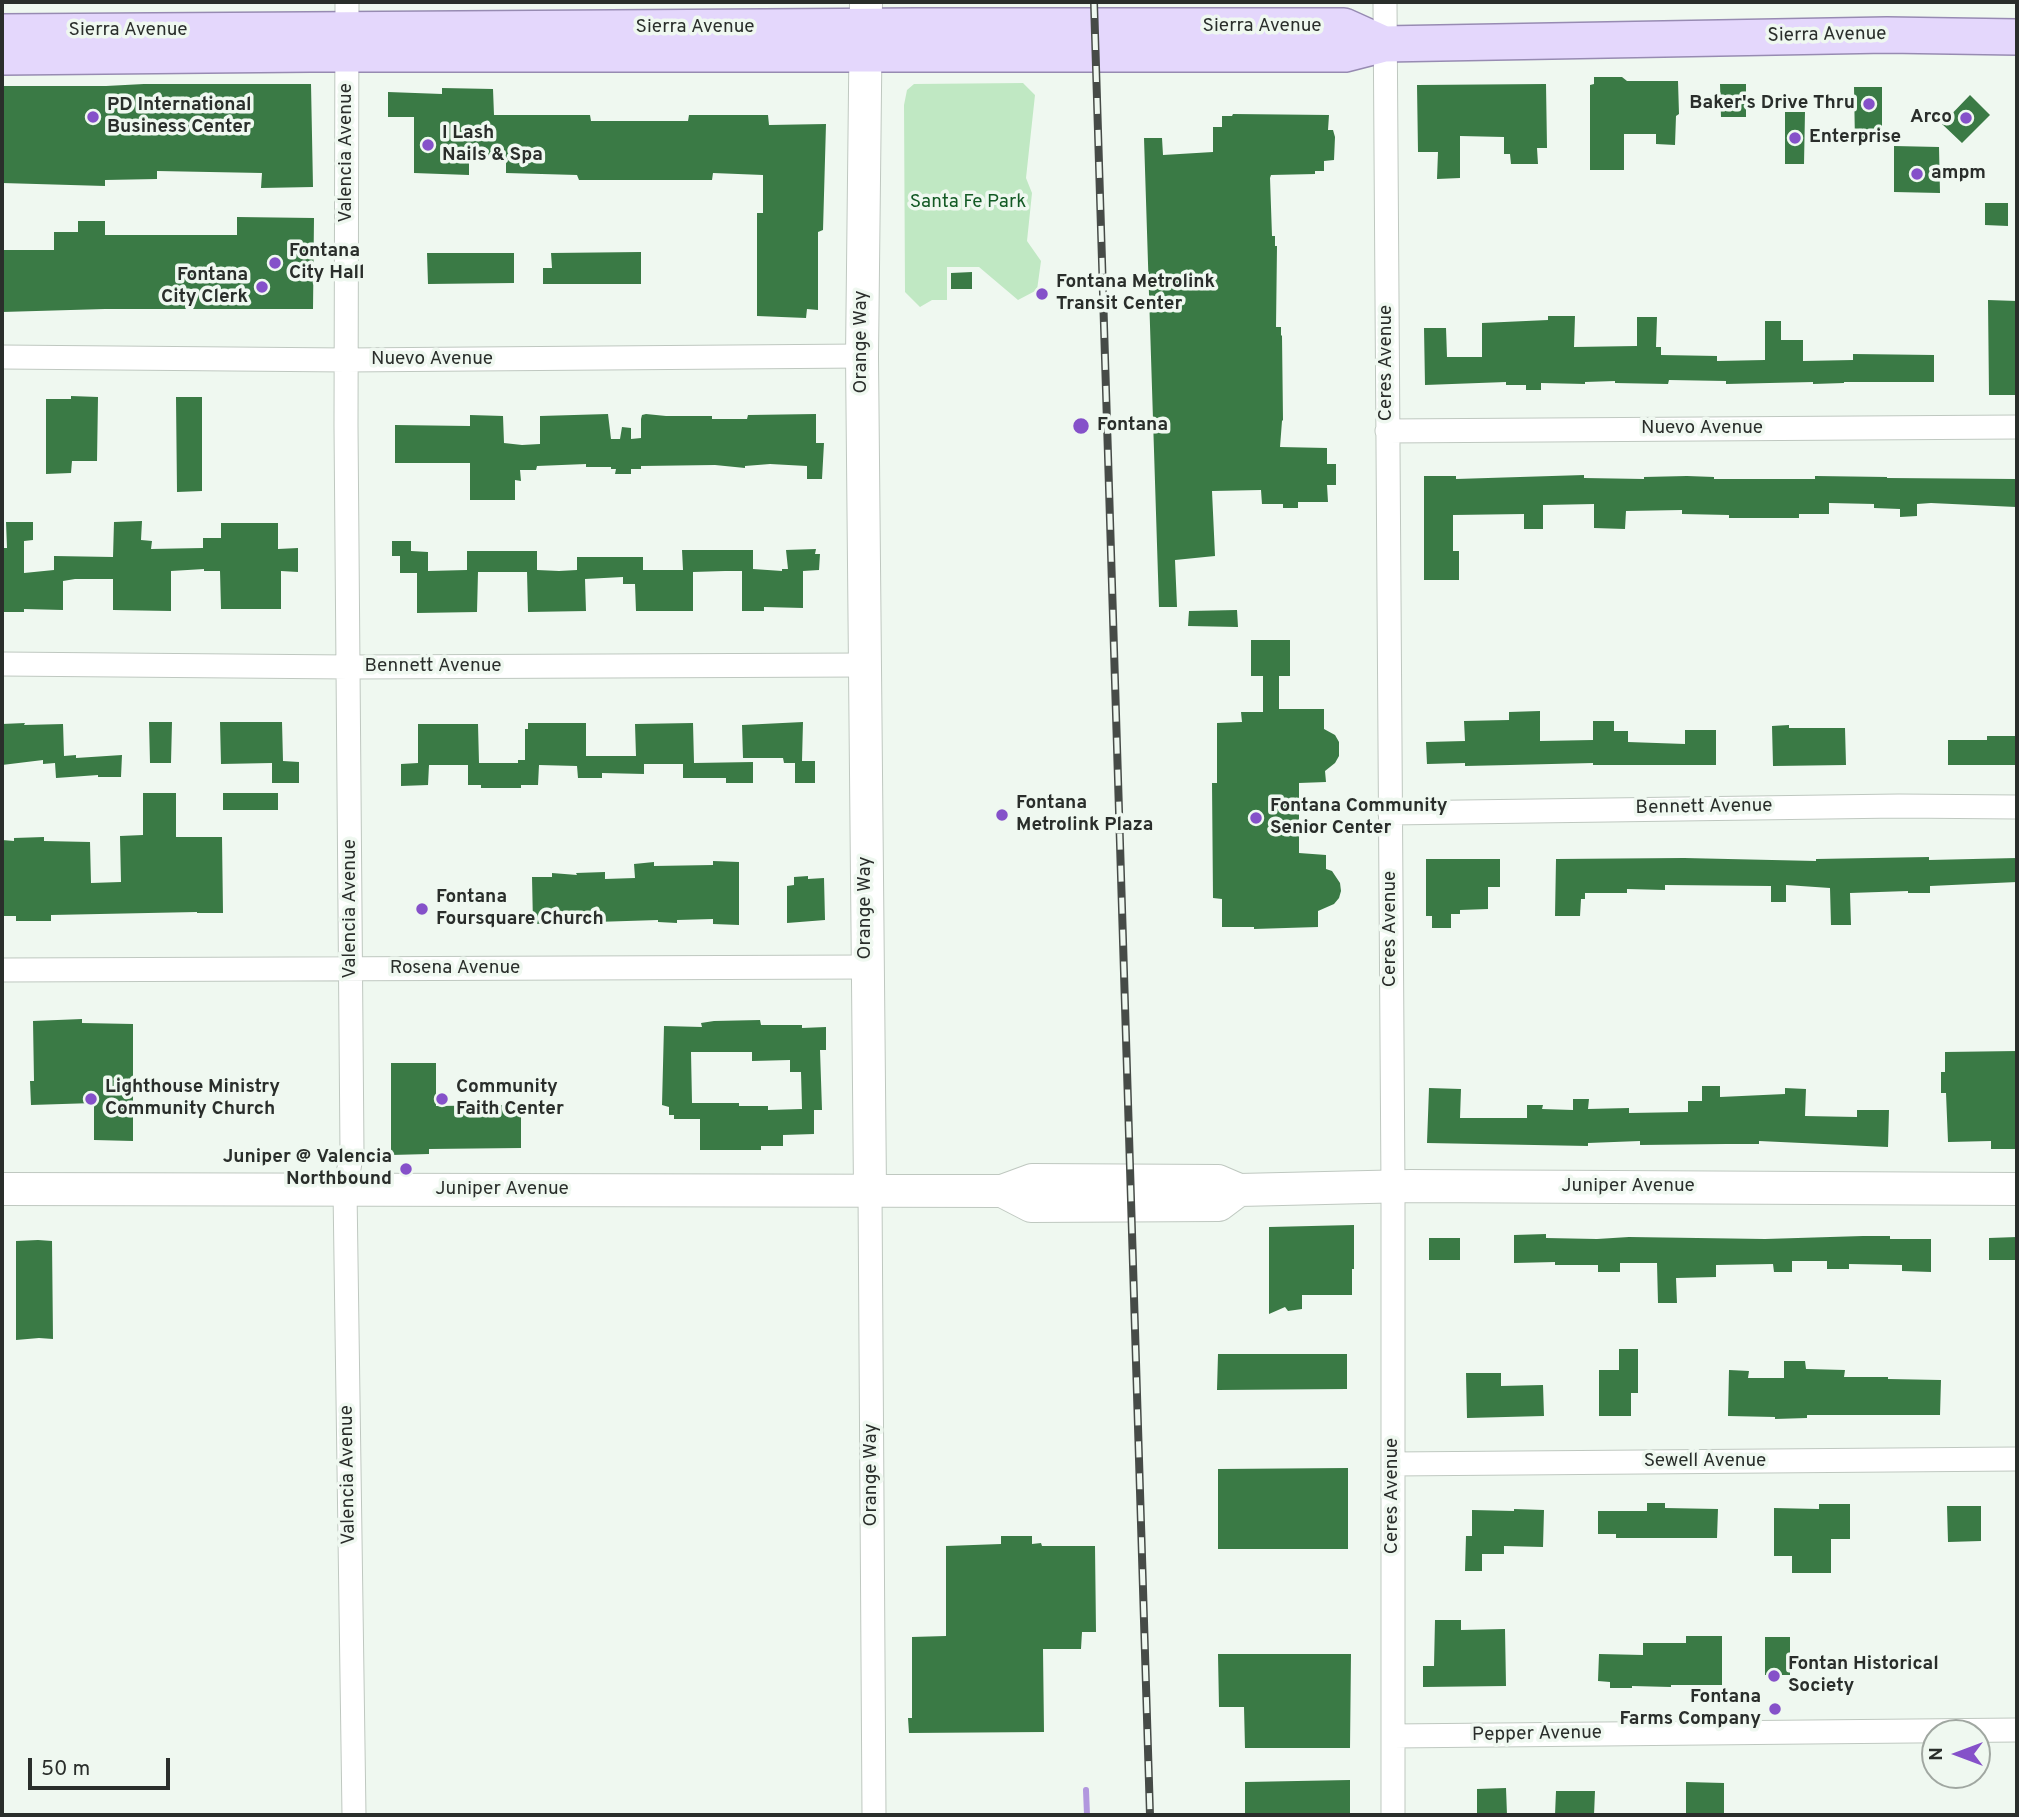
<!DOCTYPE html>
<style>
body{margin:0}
#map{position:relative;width:2019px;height:1817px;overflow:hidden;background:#eff8f0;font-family:Overpass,sans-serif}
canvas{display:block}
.frame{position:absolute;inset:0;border:4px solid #2a2e2b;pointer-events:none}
.north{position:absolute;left:1921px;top:1719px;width:70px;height:70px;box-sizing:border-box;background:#eff8f0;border:2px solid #a0a7a1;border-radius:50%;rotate:270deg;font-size:19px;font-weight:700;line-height:28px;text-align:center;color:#2a2e2b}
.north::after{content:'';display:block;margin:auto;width:24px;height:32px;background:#8551c9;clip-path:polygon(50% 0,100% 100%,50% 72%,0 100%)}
.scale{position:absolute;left:28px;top:1758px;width:142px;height:32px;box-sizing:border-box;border:4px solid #2a2e2b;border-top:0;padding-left:9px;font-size:21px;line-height:24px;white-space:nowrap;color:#2a2e2b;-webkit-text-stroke:5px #eff8f0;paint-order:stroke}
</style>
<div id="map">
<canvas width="2019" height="1817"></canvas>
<div class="frame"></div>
<div class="north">N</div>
<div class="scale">50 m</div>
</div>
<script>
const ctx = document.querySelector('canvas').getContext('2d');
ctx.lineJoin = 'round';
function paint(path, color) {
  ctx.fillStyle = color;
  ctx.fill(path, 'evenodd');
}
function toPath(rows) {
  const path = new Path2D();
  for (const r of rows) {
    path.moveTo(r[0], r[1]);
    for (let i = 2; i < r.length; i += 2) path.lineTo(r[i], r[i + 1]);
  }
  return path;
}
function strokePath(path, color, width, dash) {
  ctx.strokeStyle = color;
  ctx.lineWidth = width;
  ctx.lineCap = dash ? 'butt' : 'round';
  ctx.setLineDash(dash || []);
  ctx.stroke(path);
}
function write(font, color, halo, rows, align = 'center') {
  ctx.font = font + ' Overpass,sans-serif';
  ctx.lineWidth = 7;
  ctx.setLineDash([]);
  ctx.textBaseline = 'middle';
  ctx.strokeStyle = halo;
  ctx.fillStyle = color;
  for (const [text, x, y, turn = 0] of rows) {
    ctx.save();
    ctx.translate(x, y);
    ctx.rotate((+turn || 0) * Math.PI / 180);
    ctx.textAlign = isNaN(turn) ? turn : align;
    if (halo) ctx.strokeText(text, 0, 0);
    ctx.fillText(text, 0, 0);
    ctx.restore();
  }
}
const green = toPath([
 [1023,83,1035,95,1026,178,1032,193,1027,241,1041,261,1037,290,1018,300,979,267,947,267,947,300,932,300,920,307,905,292,904,105,907,90,914,84]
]);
const stream = toPath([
 [1086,1790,1087,1815]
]);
const building = toPath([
 [1594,77,1622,77,1627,81,1678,81,1679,114,1676,116,1675,145,1656,144,1656,134,1624,134,1624,170,1590,170,1590,85,1594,84],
 [144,84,311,84,313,187,261,188,262,173,157,171,157,179,105,180,105,186,2,183,2,86,106,86],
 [1546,84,1547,148,1537,148,1538,164,1511,164,1510,154,1504,154,1504,137,1460,136,1460,178,1437,179,1438,152,1418,152,1417,85],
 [1720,84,1746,84,1746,117,1721,117],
 [1854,87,1882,87,1882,143,1855,142],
 [442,88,493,89,494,115,590,115,591,121,688,121,689,115,768,115,769,125,826,124,823,230,818,232,818,310,807,309,806,318,757,316,757,213,763,213,763,175,713,173,712,180,579,180,577,175,506,173,506,158,469,158,469,175,414,173,414,117,388,117,388,92,442,94],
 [1970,95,1990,115,1962,143,1942,124],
 [1785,112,1805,112,1804,164,1785,164],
 [1233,114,1329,115,1328,130,1333,130,1335,137,1334,160,1324,161,1324,171,1315,171,1315,174,1271,175,1270,178,1272,236,1275,236,1275,246,1277,246,1276,327,1281,327,1281,335,1282,336,1283,420,1282,421,1280,447,1327,448,1327,464,1336,464,1336,485,1327,485,1328,502,1298,502,1298,508,1283,508,1283,504,1262,504,1261,490,1212,491,1215,556,1175,560,1177,607,1159,607,1144,138,1162,138,1163,155,1213,152,1213,127,1222,127,1222,116,1232,116],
 [1894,146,1939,147,1940,193,1894,192],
 [1985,203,2008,203,2008,226,1985,225],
 [237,217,314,218,313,309,105,309,2,312,2,250,54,250,54,232,78,232,78,221,105,221,105,235,237,235],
 [641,252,641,284,543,284,543,268,552,268,551,253],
 [427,253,514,253,514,283,428,284],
 [972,272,972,289,951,289,951,273],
 [1988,300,2017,301,2017,395,1989,395],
 [1548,316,1575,316,1574,347,1637,346,1637,317,1657,317,1656,347,1661,347,1661,355,1717,356,1717,361,1765,360,1765,321,1781,321,1781,340,1803,340,1803,361,1853,360,1853,354,1934,355,1934,382,1844,382,1844,383,1813,384,1813,382,1726,384,1726,381,1669,380,1668,384,1615,383,1615,381,1585,382,1585,384,1541,383,1541,390,1526,390,1526,385,1506,385,1506,382,1425,385,1424,328,1446,328,1447,357,1482,357,1482,323,1548,320],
 [71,396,98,397,97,461,72,461,71,473,46,474,46,399,71,399],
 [176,397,202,397,202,491,177,492],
 [608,414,611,439,620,439,622,427,631,428,631,439,641,438,641,419,642,415,646,414,666,416,712,416,712,419,747,419,748,415,816,414,816,443,824,443,822,479,807,479,807,466,770,464,745,466,745,468,715,465,641,466,641,469,631,469,631,474,615,474,616,469,611,469,611,467,586,467,586,464,537,466,536,470,520,470,521,481,515,480,515,500,470,500,470,463,395,463,395,425,470,426,470,415,503,416,504,443,522,445,540,444,540,416],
 [1584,475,1584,478,1644,479,1644,477,1687,476,1714,477,1714,479,1815,479,1815,476,1887,477,1887,478,2016,479,2016,507,1931,503,1917,504,1917,516,1900,517,1900,509,1874,508,1874,504,1829,503,1829,514,1799,514,1799,518,1729,518,1729,515,1682,514,1682,510,1626,511,1625,529,1594,528,1594,504,1543,505,1543,529,1524,529,1524,514,1453,515,1453,551,1459,551,1459,580,1424,580,1424,476,1456,476,1456,479],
 [142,521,141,540,152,541,151,549,203,548,203,538,221,538,221,523,278,523,278,549,298,548,298,572,281,571,281,609,221,609,220,571,204,571,204,569,171,571,171,611,113,610,113,579,75,579,63,581,63,610,24,609,24,612,3,612,2,548,7,548,6,522,33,522,33,540,24,541,24,573,54,570,54,556,113,557,114,522],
 [392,541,411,541,411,551,428,552,428,571,467,570,467,551,537,551,537,570,559,571,577,570,577,557,643,557,643,570,683,570,682,550,753,550,753,569,782,571,782,569,788,569,786,550,816,549,815,554,820,554,819,570,803,571,803,608,764,607,764,611,742,611,742,571,725,571,693,572,693,611,636,611,635,584,623,584,623,577,585,579,586,611,528,612,527,572,478,572,477,612,417,613,417,573,400,573,400,556,392,556],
 [1237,610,1238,627,1188,626,1189,611],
 [1251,640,1290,640,1290,676,1279,676,1279,709,1324,709,1324,729,1335,735,1339,742,1339,756,1335,763,1325,771,1326,782,1299,783,1299,853,1326,855,1326,869,1332,871,1340,883,1341,891,1339,898,1334,904,1318,911,1318,927,1254,929,1254,927,1222,927,1222,899,1213,898,1212,783,1217,783,1217,723,1242,722,1241,712,1263,712,1263,676,1251,676],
 [1540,711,1540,741,1593,740,1593,721,1614,721,1614,731,1628,731,1628,742,1685,744,1685,730,1716,730,1716,765,1593,765,1593,763,1510,765,1465,766,1465,763,1427,764,1426,742,1465,741,1464,721,1509,720,1509,712],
 [149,722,172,722,171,763,150,763],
 [220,722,282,722,283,761,299,762,299,783,272,783,272,763,221,764],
 [803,722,802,761,815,761,815,783,795,783,795,763,784,763,783,758,743,758,742,725],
 [25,723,24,725,63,724,64,756,76,755,76,758,122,755,121,777,98,777,98,775,56,778,55,763,43,764,43,760,2,765,2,724],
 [528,723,586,723,586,756,636,756,635,724,693,723,694,763,753,762,753,783,726,783,726,778,683,778,683,764,644,764,644,774,602,773,602,778,578,778,577,766,539,765,538,785,521,785,521,788,481,788,481,785,468,785,468,765,429,765,428,785,401,786,401,764,418,763,418,724,478,724,479,763,518,763,518,760,525,760,525,729,528,729],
 [1789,725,1789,728,1845,728,1846,765,1773,766,1772,726],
 [1987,736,2017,736,2017,765,1948,765,1948,740,1987,740],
 [143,793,176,793,176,837,222,837,223,913,197,913,197,912,51,915,51,921,16,921,16,916,2,916,2,840,14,841,14,838,44,837,44,841,90,842,91,883,121,882,120,836,143,835],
 [223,793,278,793,278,810,223,810],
 [1929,857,1929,860,2017,858,2017,882,1930,886,1930,893,1908,893,1908,891,1850,893,1851,925,1831,925,1830,888,1786,885,1786,902,1771,902,1771,886,1665,885,1665,890,1627,889,1627,893,1585,893,1585,899,1581,899,1580,916,1555,916,1556,859,1684,858,1816,861,1816,859],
 [1426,859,1500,859,1500,887,1488,887,1488,909,1460,910,1460,914,1451,914,1451,928,1432,928,1432,916,1426,916],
 [713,861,739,862,739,925,713,924,713,919,677,920,677,923,658,922,658,920,533,924,532,877,552,877,552,873,577,875,576,873,605,872,605,879,635,878,634,864,654,862,654,866,713,865],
 [808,876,808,879,824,878,825,920,787,923,787,886,794,885,794,877],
 [82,1019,82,1023,133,1024,133,1141,94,1140,94,1103,31,1105,30,1081,34,1081,33,1021],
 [760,1020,761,1025,802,1025,802,1028,826,1027,826,1050,820,1050,822,1110,814,1110,814,1134,783,1135,783,1146,761,1146,761,1150,700,1150,700,1119,674,1119,674,1115,669,1115,669,1107,662,1105,664,1026,702,1027,701,1023,714,1021],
 [691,1052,752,1052,752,1061,790,1060,790,1072,801,1072,802,1109,768,1110,768,1106,739,1106,739,1103,692,1103],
 [2017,1051,2017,1149,1991,1149,1991,1141,1948,1142,1946,1093,1941,1093,1941,1072,1945,1072,1945,1052],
 [391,1063,436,1063,436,1106,521,1105,521,1148,429,1149,429,1154,391,1155],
 [1702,1086,1720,1086,1720,1097,1785,1094,1785,1088,1806,1089,1805,1116,1857,1117,1857,1110,1889,1110,1888,1147,1759,1141,1759,1144,1726,1144,1640,1145,1640,1141,1588,1143,1588,1146,1427,1143,1429,1088,1461,1089,1460,1118,1527,1118,1527,1105,1543,1105,1542,1109,1573,1110,1573,1099,1589,1099,1588,1109,1629,1108,1629,1113,1688,1112,1688,1101,1702,1101],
 [1354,1225,1354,1269,1352,1269,1352,1295,1302,1295,1302,1309,1288,1311,1285,1307,1269,1314,1269,1227],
 [1546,1234,1546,1238,1597,1239,1629,1237,1765,1239,1863,1236,1890,1236,1890,1239,1931,1239,1931,1272,1902,1271,1902,1265,1849,1264,1849,1269,1827,1269,1827,1261,1792,1261,1792,1272,1774,1272,1773,1264,1716,1265,1716,1277,1676,1278,1677,1303,1658,1303,1657,1263,1620,1263,1620,1272,1598,1272,1598,1265,1555,1265,1555,1262,1514,1263,1514,1235],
 [2017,1237,2017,1260,1989,1260,1989,1238],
 [1429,1238,1460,1238,1460,1260,1429,1260],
 [38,1240,52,1241,53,1339,39,1338,16,1340,16,1241],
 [1619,1349,1638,1349,1638,1393,1631,1393,1631,1416,1599,1416,1599,1370,1619,1370],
 [1218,1354,1347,1354,1347,1389,1217,1390],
 [1784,1361,1805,1361,1806,1369,1845,1370,1844,1377,1888,1377,1888,1379,1941,1380,1940,1415,1807,1415,1807,1418,1775,1419,1775,1417,1728,1416,1729,1370,1749,1371,1748,1378,1784,1378],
 [1466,1373,1501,1373,1501,1386,1543,1385,1544,1416,1467,1418],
 [1348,1468,1348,1549,1218,1549,1218,1469],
 [1647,1503,1665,1503,1665,1508,1718,1509,1717,1538,1616,1538,1616,1534,1598,1534,1598,1511,1647,1511],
 [1819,1504,1850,1504,1850,1539,1831,1539,1831,1573,1792,1573,1792,1556,1774,1556,1774,1508,1819,1509],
 [1947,1506,1981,1506,1981,1541,1948,1542],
 [1514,1509,1544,1510,1543,1547,1504,1546,1504,1554,1482,1554,1482,1571,1465,1571,1466,1536,1472,1536,1472,1510,1514,1511],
 [1001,1536,1032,1536,1032,1544,1041,1543,1042,1546,1095,1546,1096,1632,1082,1632,1081,1649,1043,1649,1044,1732,909,1733,908,1718,912,1718,912,1637,946,1636,946,1546,1001,1544],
 [1435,1620,1461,1620,1461,1630,1505,1629,1506,1686,1423,1687,1423,1666,1434,1666],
 [1686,1636,1722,1636,1722,1685,1671,1685,1671,1687,1632,1686,1632,1688,1610,1688,1610,1682,1598,1681,1599,1654,1643,1655,1643,1643,1686,1643],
 [1765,1637,1790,1637,1790,1675,1765,1675],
 [1218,1654,1351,1654,1350,1748,1245,1748,1244,1707,1219,1707],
 [1350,1780,1350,1815,1245,1815,1245,1782],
 [1686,1782,1724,1783,1724,1814,1686,1813],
 [1506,1788,1507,1815,1477,1815,1477,1789],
 [1556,1791,1595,1791,1594,1815,1555,1815]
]);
const street = toPath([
 [347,2,346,425,352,1152,345,1190,354,1815],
 [1385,2,1393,1186,1393,1815],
 [2,357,346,360,862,356],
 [1387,431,2017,427],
 [2,664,349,667,864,665],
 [1390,813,1899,806,2017,807],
 [2,970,867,967],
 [870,1190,874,1815],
 [1393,1464,2017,1459],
 [1393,1736,2017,1730]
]);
const secondary = toPath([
 [866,2,862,356,870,1190],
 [2,1189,1002,1191,1032,1180,1218,1181,1239,1190,1411,1186,2017,1189],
 [1002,1191,1031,1206,1219,1205,1239,1190]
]);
const primary = toPath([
 [2,32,916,26,1344,26,1384,44],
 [2,57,310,54,1345,54,1384,44,1887,35,2017,37]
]);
const rail = toPath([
 [1094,2,1150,1815]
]);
const markers = [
 [1869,104,7,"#8551c9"],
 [93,117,7,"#8551c9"],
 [1966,118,7,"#8551c9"],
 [1795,138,7,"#8551c9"],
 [428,145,7,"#8551c9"],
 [1917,174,7,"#8551c9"],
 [275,263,7,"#8551c9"],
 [262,287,7,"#8551c9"],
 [1042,294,7,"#8551c9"],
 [1081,426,9,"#8551c9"],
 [1002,815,7,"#8551c9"],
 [1256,818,7,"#8551c9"],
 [422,909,7,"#8551c9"],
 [91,1099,7,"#8551c9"],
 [442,1099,7,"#8551c9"],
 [406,1169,7,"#8551c9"],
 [1774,1676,7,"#8551c9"],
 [1775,1709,7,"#8551c9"]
];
const streetNames = [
 ["Sierra Avenue",1262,27],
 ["Sierra Avenue",695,28],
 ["Sierra Avenue",128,31],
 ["Sierra Avenue",1827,36,-1],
 ["Valencia Avenue",347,153,-90],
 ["Orange Way",862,342,-90],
 ["Nuevo Avenue",432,360],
 ["Ceres Avenue",1387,363,-90],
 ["Nuevo Avenue",1702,429],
 ["Bennett Avenue",433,667],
 ["Bennett Avenue",1704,808,-1],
 ["Orange Way",866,908,-90],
 ["Valencia Avenue",351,909,-90],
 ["Ceres Avenue",1391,929,-90],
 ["Rosena Avenue",455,969],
 ["Juniper Avenue",1628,1187],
 ["Juniper Avenue",502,1190],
 ["Sewell Avenue",1705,1462],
 ["Valencia Avenue",349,1475,-91],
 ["Orange Way",872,1475,-90],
 ["Ceres Avenue",1393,1496,-90],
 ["Pepper Avenue",1537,1735,-1]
];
const poiNames = [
 ["Baker's Drive Thru",1855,104,"right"],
 ["PD International",107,106],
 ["Business Center",107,128],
 ["Arco",1952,118,"right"],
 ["I Lash",442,134],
 ["Nails & Spa",442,156],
 ["Enterprise",1809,138],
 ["ampm",1931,174],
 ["Fontana",289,252],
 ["City Hall",289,274],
 ["Fontana",248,276,"right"],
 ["City Clerk",248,298,"right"],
 ["Fontana Metrolink",1056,283],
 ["Transit Center",1056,305],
 ["Fontana",1097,426],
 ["Fontana",1016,804],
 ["Metrolink Plaza",1016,826],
 ["Fontana Community",1270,807],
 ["Senior Center",1270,829],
 ["Fontana",436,898],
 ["Foursquare Church",436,920],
 ["Lighthouse Ministry",105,1088],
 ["Community Church",105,1110],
 ["Community",456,1088],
 ["Faith Center",456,1110],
 ["Juniper @ Valencia",392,1158,"right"],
 ["Northbound",392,1180,"right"],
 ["Fontan Historical",1788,1665],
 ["Society",1788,1687],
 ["Fontana",1761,1698,"right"],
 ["Farms Company",1761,1720,"right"]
];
const parkNames = [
 ["Santa Fe Park",968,203]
];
paint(green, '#c0e8c3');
strokePath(stream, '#b197de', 6);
paint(building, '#3a7a45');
strokePath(street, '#bfc8c0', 25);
strokePath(secondary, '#bfc8c0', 34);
strokePath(primary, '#978bb2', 38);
strokePath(street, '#fff', 23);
strokePath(secondary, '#fff', 32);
strokePath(primary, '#e4d7fc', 35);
strokePath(rail, '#464b47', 8);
strokePath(rail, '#eff8f0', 5, [16]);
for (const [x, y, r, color] of markers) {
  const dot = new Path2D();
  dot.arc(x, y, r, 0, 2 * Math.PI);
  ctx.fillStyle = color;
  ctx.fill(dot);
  strokePath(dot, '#eff8f0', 2.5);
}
write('19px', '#2a2e2b', '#eff8f0', streetNames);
write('bold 19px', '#2a2e2b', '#eff8f0', poiNames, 'left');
write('19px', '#135a25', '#eff8f0', parkNames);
</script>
